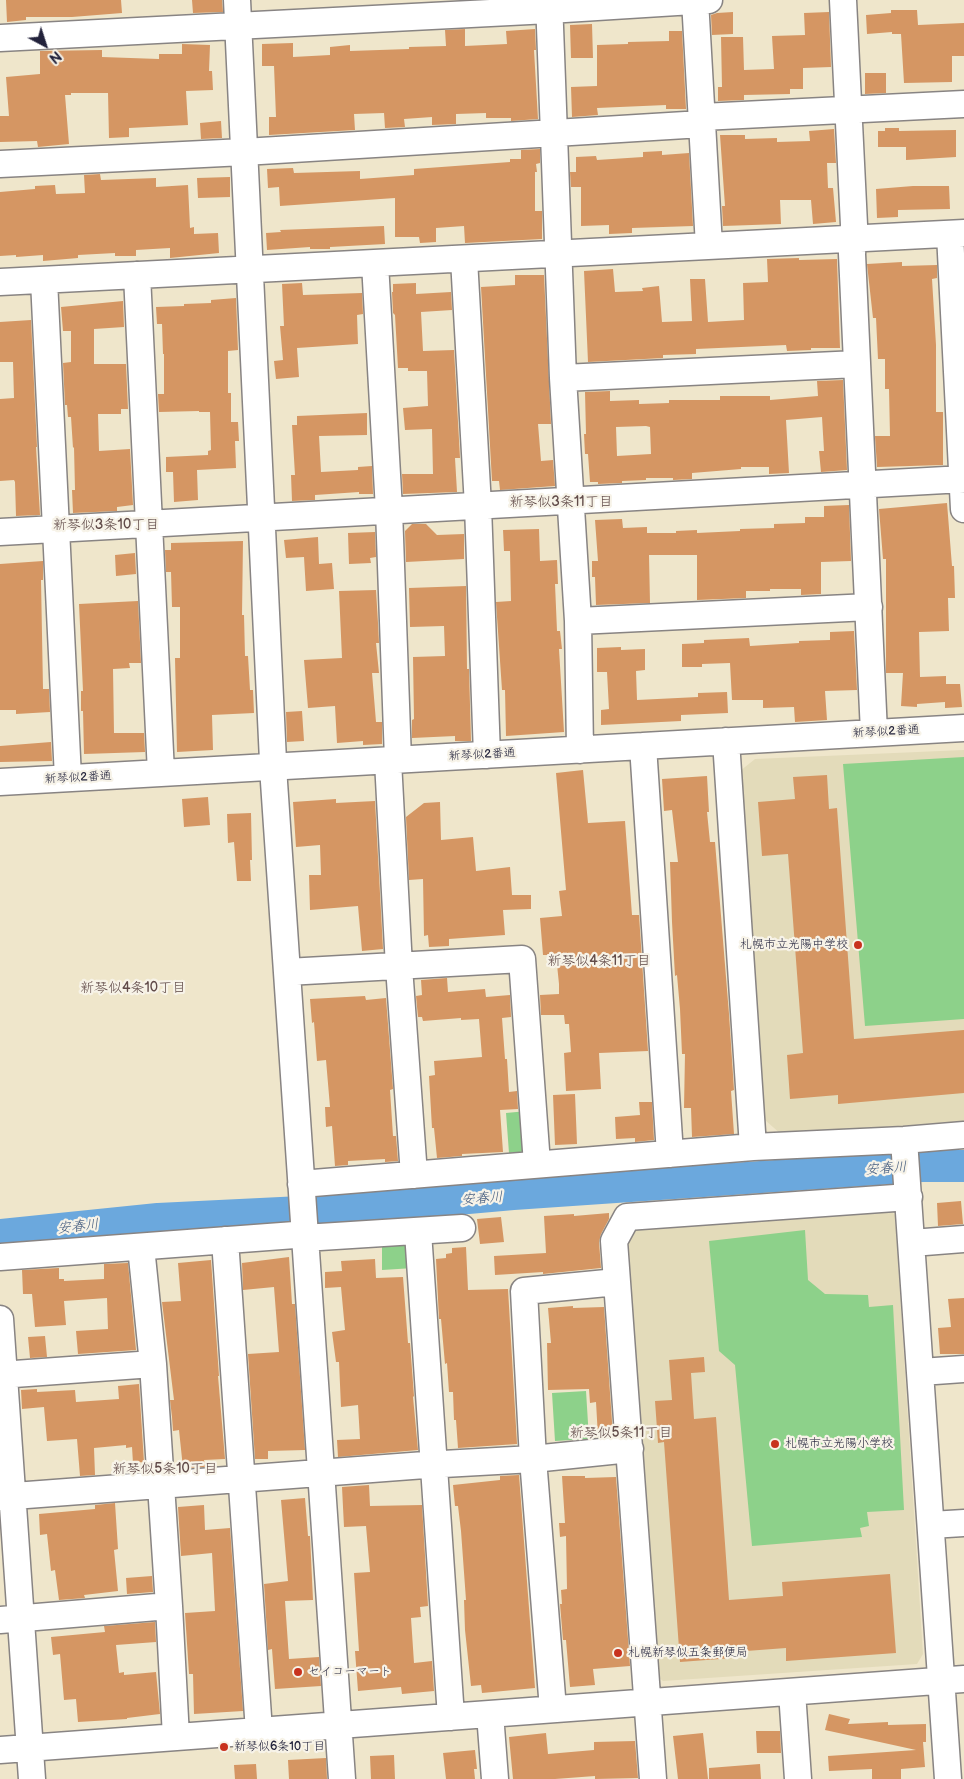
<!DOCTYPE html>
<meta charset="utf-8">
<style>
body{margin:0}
#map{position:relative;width:964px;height:1779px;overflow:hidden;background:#efe6cb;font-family:"Balsamiq Sans",sans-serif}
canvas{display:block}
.north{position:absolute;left:20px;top:20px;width:50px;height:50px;-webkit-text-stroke:4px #f7f3e8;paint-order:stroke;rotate:140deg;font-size:14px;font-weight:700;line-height:20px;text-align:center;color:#22223b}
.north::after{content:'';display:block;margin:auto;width:18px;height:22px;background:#22223b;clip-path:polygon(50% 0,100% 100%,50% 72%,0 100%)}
</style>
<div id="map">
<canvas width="964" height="1779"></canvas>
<div class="north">N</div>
</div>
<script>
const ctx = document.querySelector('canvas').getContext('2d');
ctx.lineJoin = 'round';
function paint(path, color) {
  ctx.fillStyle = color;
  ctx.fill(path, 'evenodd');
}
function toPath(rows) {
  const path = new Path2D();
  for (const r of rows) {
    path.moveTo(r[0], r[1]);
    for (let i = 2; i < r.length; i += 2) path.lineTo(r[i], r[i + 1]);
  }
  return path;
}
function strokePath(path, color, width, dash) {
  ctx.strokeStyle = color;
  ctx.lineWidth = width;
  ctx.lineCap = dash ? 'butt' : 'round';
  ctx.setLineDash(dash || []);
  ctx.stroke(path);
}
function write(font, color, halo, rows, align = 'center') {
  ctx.font = font + ' "Balsamiq Sans","Klee One",sans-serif';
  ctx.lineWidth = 4.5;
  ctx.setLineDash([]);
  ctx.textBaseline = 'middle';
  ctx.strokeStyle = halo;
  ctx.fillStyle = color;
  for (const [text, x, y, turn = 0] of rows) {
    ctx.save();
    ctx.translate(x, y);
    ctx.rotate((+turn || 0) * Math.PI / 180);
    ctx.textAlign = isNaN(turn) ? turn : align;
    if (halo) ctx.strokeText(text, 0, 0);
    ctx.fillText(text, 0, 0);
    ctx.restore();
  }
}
const built = toPath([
 [964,750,964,1121,782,1135,765,1120,740,771,755,759],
 [885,1205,895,1215,923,1654,917,1664,663,1681,657,1676,627,1234,638,1223]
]);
const green = toPath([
 [964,757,964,1019,865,1026,843,764],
 [527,1111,530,1151,509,1153,506,1113],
 [805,1230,808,1280,825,1294,868,1295,869,1307,893,1305,904,1510,867,1512,869,1526,860,1528,862,1537,752,1546,735,1365,719,1351,709,1241],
 [412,1243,414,1268,382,1270,382,1245],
 [586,1391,589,1439,555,1441,552,1393]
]);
const river = toPath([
 [0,1235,158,1219,322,1211,513,1194,922,1166,964,1166]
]);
const building = toPath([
 [6,0,121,0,122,13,72,17,26,17,26,20,7,22],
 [192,0,222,0,223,12,193,13],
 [891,10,917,10,918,25,964,23,964,56,952,56,952,82,904,83,901,34,892,34,892,32,867,34,866,15,891,13],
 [733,12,733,34,712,35,711,15,717,13],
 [829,12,831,67,803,68,803,89,790,89,790,94,744,95,744,100,718,101,718,87,722,87,721,37,743,37,744,70,774,69,772,36,805,35,804,13],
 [592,24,593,58,571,58,570,25],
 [465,29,465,46,507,44,506,31,535,29,536,50,534,50,538,119,511,121,511,118,486,118,486,113,456,114,456,124,432,125,432,117,404,119,405,127,385,128,384,113,354,114,355,130,269,135,269,117,276,117,274,66,262,66,262,44,293,43,293,57,330,55,330,47,350,45,350,51,409,49,409,47,446,46,445,30],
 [669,31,682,31,686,109,666,109,666,105,597,108,598,115,572,117,571,87,597,86,597,45,628,44,628,42,669,41],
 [182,44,210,45,209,71,212,71,213,90,186,91,188,125,129,128,129,137,109,138,108,93,71,93,71,95,65,95,69,144,38,147,37,141,0,142,0,116,9,116,6,77,40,74,40,51,102,50,102,57,159,59,159,54,182,54],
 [865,73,886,73,886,93,865,94],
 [221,121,222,138,201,139,200,123],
 [885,128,899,128,899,131,956,130,956,157,906,160,906,147,878,147,878,131,885,131],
 [834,129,836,163,827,163,828,188,833,188,836,222,813,224,811,200,780,200,781,224,723,226,722,206,725,206,720,135,745,135,745,139,777,138,777,142,810,141,809,131],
 [540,149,540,163,536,164,537,172,535,172,535,211,542,211,542,239,465,243,464,226,436,228,436,242,420,243,419,237,395,237,395,198,280,206,279,187,268,188,267,169,293,168,294,173,360,171,360,179,414,175,414,169,510,162,510,159,521,159,521,150],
 [662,151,662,155,689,153,693,226,632,228,632,233,609,234,609,225,581,226,581,187,571,187,570,172,576,172,576,157,596,156,597,160,643,157,643,152],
 [100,174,101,180,156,178,156,187,188,185,190,228,194,227,194,234,218,233,219,253,170,258,170,248,136,250,136,256,115,256,115,253,78,255,78,258,43,261,43,255,16,257,16,255,0,256,0,192,35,189,35,186,55,185,56,194,85,193,84,175],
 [230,177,230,197,198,198,197,178],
 [913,186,949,186,950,209,898,210,898,217,877,218,876,189],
 [384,226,385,244,330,247,330,249,310,249,310,247,267,250,266,233,281,232,280,230],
 [799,258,799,260,837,259,840,348,811,348,811,350,787,351,786,345,696,349,696,354,663,355,663,358,588,362,584,271,613,269,615,292,643,291,642,288,659,286,662,322,692,321,690,279,705,279,708,322,744,320,743,283,768,282,767,259],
 [902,262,902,266,937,265,937,278,932,279,936,345,936,412,943,412,943,465,877,467,875,436,890,436,889,389,885,389,885,359,878,359,876,318,873,318,867,264],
 [515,275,544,275,551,424,538,424,541,461,553,460,555,486,500,490,499,481,492,481,481,287,515,285],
 [302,283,303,295,362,293,363,314,357,315,358,344,297,348,299,377,276,379,274,361,283,360,280,326,284,326,282,284],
 [416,283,416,294,451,292,452,310,421,312,423,351,454,350,460,458,455,458,457,492,403,494,402,474,433,474,432,429,405,430,403,408,428,406,427,371,408,371,408,368,398,368,395,315,393,313,392,292,393,292,393,284],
 [236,298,238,350,228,351,228,393,231,393,231,422,238,422,239,441,235,441,236,468,197,470,198,500,174,502,173,472,166,472,166,457,208,455,208,451,211,450,210,412,199,412,199,411,159,412,158,394,164,394,164,354,163,354,162,324,157,324,156,307,184,306,184,304,211,303,211,300],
 [123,301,124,327,94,329,94,364,126,364,128,409,121,409,121,414,98,414,99,451,130,449,133,505,117,507,117,511,73,513,72,490,75,490,74,447,73,448,71,417,68,417,67,405,65,405,63,363,71,362,71,331,63,331,61,307],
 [31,320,37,447,36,447,40,515,16,516,15,482,14,480,0,481,0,399,14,398,13,362,0,362,0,322],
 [843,380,847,470,821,472,819,451,824,451,822,417,786,420,789,473,769,474,769,467,741,467,741,469,692,473,692,479,673,480,673,478,646,478,646,480,622,481,622,483,598,484,598,482,590,482,588,454,585,454,584,434,586,434,585,392,610,391,610,401,639,400,639,404,669,403,669,400,720,400,720,396,770,396,770,400,818,396,817,381],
 [646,426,650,427,651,454,617,456,616,427],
 [367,413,367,435,319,436,321,472,358,470,358,467,372,466,373,494,359,494,359,492,315,495,315,500,292,501,291,475,295,475,292,425,297,425,297,416],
 [947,503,952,566,954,566,955,598,948,598,949,631,919,632,920,677,946,676,946,684,960,684,962,707,945,708,945,702,917,704,917,707,901,706,903,673,886,673,886,559,883,559,879,509],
 [849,505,851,561,821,562,821,594,801,595,801,589,770,589,770,591,746,591,746,598,697,600,697,555,649,555,650,603,596,605,595,577,592,577,592,561,598,561,595,520,622,519,623,528,647,527,647,533,676,533,676,531,697,530,697,533,740,531,740,529,774,528,774,524,805,523,805,517,824,517,824,506],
 [412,524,426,524,437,535,464,534,464,559,406,562,405,531],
 [539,529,540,561,557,560,558,584,555,584,557,631,560,631,562,649,559,649,564,732,506,736,505,690,502,690,496,602,511,601,510,551,504,551,503,530],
 [375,532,376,557,370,558,371,563,349,564,348,533],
 [318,537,319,564,332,563,334,589,306,591,304,557,286,558,284,540],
 [243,541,242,615,244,615,245,656,248,656,250,690,253,690,254,713,212,715,213,750,177,752,175,658,180,658,180,607,172,607,171,572,166,572,165,550,171,550,171,543],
 [135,553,136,574,116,576,115,555],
 [43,561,43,580,41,580,43,689,49,689,50,712,16,714,16,710,0,710,0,564],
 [466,586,467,669,469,669,471,741,455,741,455,736,412,738,412,720,414,719,413,657,445,656,444,626,410,627,409,588],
 [376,590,378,623,379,643,376,643,379,673,372,673,376,722,382,722,382,744,363,745,363,741,337,743,335,706,308,708,304,660,342,658,339,591],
 [138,601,141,663,129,663,130,668,113,669,114,733,144,733,145,752,84,754,83,711,81,711,81,691,83,691,79,604],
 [854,631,857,690,825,691,827,720,795,722,794,707,763,708,763,700,732,700,730,663,702,664,702,667,682,667,682,644,704,643,704,640,749,638,750,646,799,643,799,641,830,640,830,632],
 [621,647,621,650,645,649,645,670,636,671,637,700,698,697,698,693,727,692,728,713,681,715,681,721,601,725,601,710,609,709,607,672,597,672,597,648],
 [302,711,304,741,287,742,286,712],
 [51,742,52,761,0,762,0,746],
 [583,770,588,823,625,821,632,915,639,915,648,1051,599,1053,601,1089,566,1091,564,1053,571,1052,569,1024,565,1024,564,1015,541,1015,540,995,559,994,559,984,556,955,543,955,540,918,562,916,559,891,566,890,556,773],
 [827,775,829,809,837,808,854,1039,964,1030,964,1093,838,1104,838,1095,790,1099,787,1055,803,1053,788,854,762,856,758,802,795,799,793,777],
 [707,776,709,812,707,812,710,842,715,842,729,1014,734,1090,731,1091,734,1134,692,1137,691,1108,684,1108,685,1054,682,1054,680,1009,677,975,675,976,672,922,670,862,678,862,672,810,664,811,662,779],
 [208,797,210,825,184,827,182,799],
 [336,799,336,803,375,801,383,949,362,951,358,906,310,910,309,875,321,875,320,845,296,847,293,802],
 [440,802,441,840,473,837,476,871,510,867,512,895,531,895,531,909,503,910,505,935,449,939,449,946,429,947,428,935,424,936,423,879,409,880,406,817,424,803],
 [251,813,252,860,250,860,251,881,237,881,234,842,228,843,227,814],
 [447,978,448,992,485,989,486,997,510,995,511,1017,502,1018,505,1059,507,1059,509,1092,517,1091,518,1109,500,1110,503,1152,462,1154,462,1156,437,1158,434,1128,432,1128,429,1076,435,1075,434,1061,482,1057,479,1019,461,1020,461,1018,423,1021,422,1017,418,1017,416,996,422,995,421,980],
 [365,996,366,1000,386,998,393,1089,390,1090,393,1136,396,1136,398,1161,385,1162,385,1159,348,1161,348,1165,335,1166,332,1126,326,1127,325,1107,330,1107,326,1060,317,1061,314,1022,312,1023,310,999],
 [575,1094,577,1144,555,1145,553,1095],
 [639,1102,652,1102,654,1140,635,1142,635,1138,616,1139,615,1117,640,1115],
 [961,1201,963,1224,938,1226,937,1203],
 [609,1213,609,1219,601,1234,599,1242,601,1268,543,1274,543,1272,495,1275,494,1256,546,1253,544,1216,574,1214,574,1216],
 [501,1217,504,1242,480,1244,477,1219],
 [466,1247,468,1290,508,1289,517,1444,458,1448,456,1420,454,1420,453,1392,449,1392,447,1363,445,1364,441,1319,439,1319,436,1259,446,1258,446,1254,452,1253,452,1248],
 [289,1257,292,1304,295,1304,305,1450,268,1451,268,1459,255,1459,248,1354,279,1352,274,1287,243,1290,242,1263],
 [375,1259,376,1278,403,1277,408,1343,410,1343,414,1396,413,1397,418,1450,338,1457,337,1440,360,1439,358,1405,341,1407,339,1362,336,1362,332,1332,345,1330,341,1287,325,1288,325,1272,342,1271,341,1261],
 [211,1260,219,1376,218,1376,225,1459,204,1460,205,1467,183,1468,179,1430,173,1431,172,1417,170,1400,174,1400,162,1302,181,1301,178,1263],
 [128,1263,136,1350,78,1354,76,1331,108,1329,107,1298,64,1301,66,1325,35,1327,32,1294,23,1294,22,1270,59,1268,59,1279,64,1279,64,1281,104,1279,104,1264],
 [964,1298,964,1354,940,1354,938,1328,951,1327,948,1299],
 [573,1306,573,1308,604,1307,613,1436,598,1437,596,1402,590,1403,589,1389,548,1390,547,1343,551,1343,548,1308],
 [45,1336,47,1357,30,1358,28,1337],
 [704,1357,705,1372,691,1373,694,1419,716,1417,729,1600,783,1596,782,1582,890,1574,896,1653,786,1661,786,1648,733,1652,733,1658,680,1662,664,1442,658,1443,655,1401,672,1400,669,1360],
 [139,1384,144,1462,133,1463,132,1447,126,1448,126,1445,94,1448,95,1475,80,1476,77,1439,47,1441,44,1407,22,1409,21,1390,37,1389,37,1392,75,1390,76,1402,119,1399,118,1386],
 [519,1475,535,1688,482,1693,481,1685,471,1686,465,1630,464,1600,466,1600,461,1531,458,1506,455,1506,453,1485,500,1480,500,1476],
 [562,1476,585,1476,585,1478,616,1477,630,1666,593,1669,595,1685,570,1687,566,1640,563,1640,560,1604,562,1604,561,1590,567,1589,566,1536,560,1537,559,1523,565,1523],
 [369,1485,370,1506,422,1505,428,1606,420,1607,421,1617,411,1618,414,1663,432,1661,434,1691,402,1694,401,1687,358,1691,355,1651,359,1651,354,1573,370,1572,366,1526,344,1527,342,1487],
 [305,1498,308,1536,310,1536,313,1600,285,1601,289,1659,319,1657,321,1686,275,1689,272,1649,268,1650,264,1584,288,1581,281,1500],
 [115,1503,118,1549,114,1550,118,1591,84,1595,85,1598,59,1600,55,1570,51,1571,47,1534,40,1535,39,1514,95,1509,95,1505],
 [204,1505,205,1530,230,1528,243,1711,194,1714,193,1674,189,1674,185,1613,215,1611,212,1553,181,1556,178,1507],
 [152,1576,153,1592,127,1594,126,1578],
 [155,1622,156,1642,116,1645,119,1673,124,1672,124,1675,156,1672,160,1714,127,1718,127,1719,78,1722,76,1699,64,1700,60,1654,53,1655,51,1637,105,1632,104,1626],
 [829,1714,850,1719,848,1724,888,1722,888,1725,926,1724,926,1742,923,1742,925,1767,901,1769,901,1779,872,1779,872,1769,829,1771,828,1756,916,1750,825,1730],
 [756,1731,780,1731,781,1753,757,1753],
 [546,1733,548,1754,594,1750,594,1742,635,1741,638,1778,595,1779,595,1776,555,1779,513,1779,509,1737],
 [703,1733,708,1779,678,1779,673,1736],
 [475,1750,477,1769,474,1769,475,1779,446,1779,443,1753],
 [394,1755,395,1779,371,1779,370,1756],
 [326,1758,327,1779,289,1779,288,1760],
 [256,1764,257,1779,235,1779,234,1765],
 [760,1764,761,1779,709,1779,709,1768]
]);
const minor = toPath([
 [237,0,274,782,342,1779],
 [549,0,563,378,578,621,580,750],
 [695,0,709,246],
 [843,0,854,225,852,254,874,733],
 [0,38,549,10,709,0],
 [702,117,964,104],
 [0,164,244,152,702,124],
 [950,234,964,509],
 [464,259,478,506,487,755],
 [375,263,389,510,398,760],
 [137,275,161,773],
 [44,280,68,778],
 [0,282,964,233],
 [563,378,857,364],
 [0,532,964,479],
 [578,621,869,607],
 [726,741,753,1147],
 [643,746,670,1154],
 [388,761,399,967,414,1175],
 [0,782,964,728],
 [287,972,522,959,537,1164],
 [904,1140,948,1779],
 [301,1184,753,1147,904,1140,964,1135],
 [418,1232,451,1717],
 [225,1240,259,1731],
 [912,1243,964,1239],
 [141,1247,153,1364,169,1606,176,1737],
 [0,1257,295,1235,304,1238,462,1228],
 [617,1282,614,1241,627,1217,909,1197],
 [0,1319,32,1779],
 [921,1372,964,1369],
 [0,1375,153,1364],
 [0,1497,425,1465,533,1459,630,1449],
 [931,1525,964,1523],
 [0,1620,169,1606],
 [792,1692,798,1779],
 [553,1709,533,1459,524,1291,617,1282,653,1779],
 [490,1714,495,1779],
 [0,1750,964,1679]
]);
const markers = [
 [858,945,5,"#c8321e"],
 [775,1444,5,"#c8321e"],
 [618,1653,5,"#c8321e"],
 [298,1672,5,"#c8321e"],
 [224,1747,5,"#c8321e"]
];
const streetNames = [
 ["新琴似2番通",886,732,-3],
 ["新琴似2番通",482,755,-3],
 ["新琴似2番通",78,778,-3]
];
const poiNames = [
 ["札幌市立光陽中学校",848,945,"right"],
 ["札幌市立光陽小学校",785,1444],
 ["札幌新琴似五条郵便局",628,1653],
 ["セイコーマート",308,1672],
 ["新琴似6条10丁目",234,1747]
];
const neighbourhoodNames = [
 ["新琴似3条11丁目",561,502],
 ["新琴似3条10丁目",106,525],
 ["新琴似4条11丁目",599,961],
 ["新琴似4条10丁目",133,988],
 ["新琴似5条11丁目",621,1433],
 ["新琴似5条10丁目",165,1469]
];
const waterNames = [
 ["安春川",886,1169,-4],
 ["安春川",482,1199,-4],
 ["安春川",78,1227,-6]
];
paint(built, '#e3dbba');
paint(green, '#8dd18a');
strokePath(river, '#6ba8dd', 32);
paint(building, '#d59663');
strokePath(minor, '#888483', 29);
strokePath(minor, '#fff', 26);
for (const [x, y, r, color] of markers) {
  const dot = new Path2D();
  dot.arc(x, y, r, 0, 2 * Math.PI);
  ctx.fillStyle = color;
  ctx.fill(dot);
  strokePath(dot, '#f7f3e8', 2);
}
write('12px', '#22223b', '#f7f3e8', streetNames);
write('12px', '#22223b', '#f7f3e8', poiNames, 'left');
write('14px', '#614b49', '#f7f3e8', neighbourhoodNames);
write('italic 14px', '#3f587c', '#f7f3e8', waterNames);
</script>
